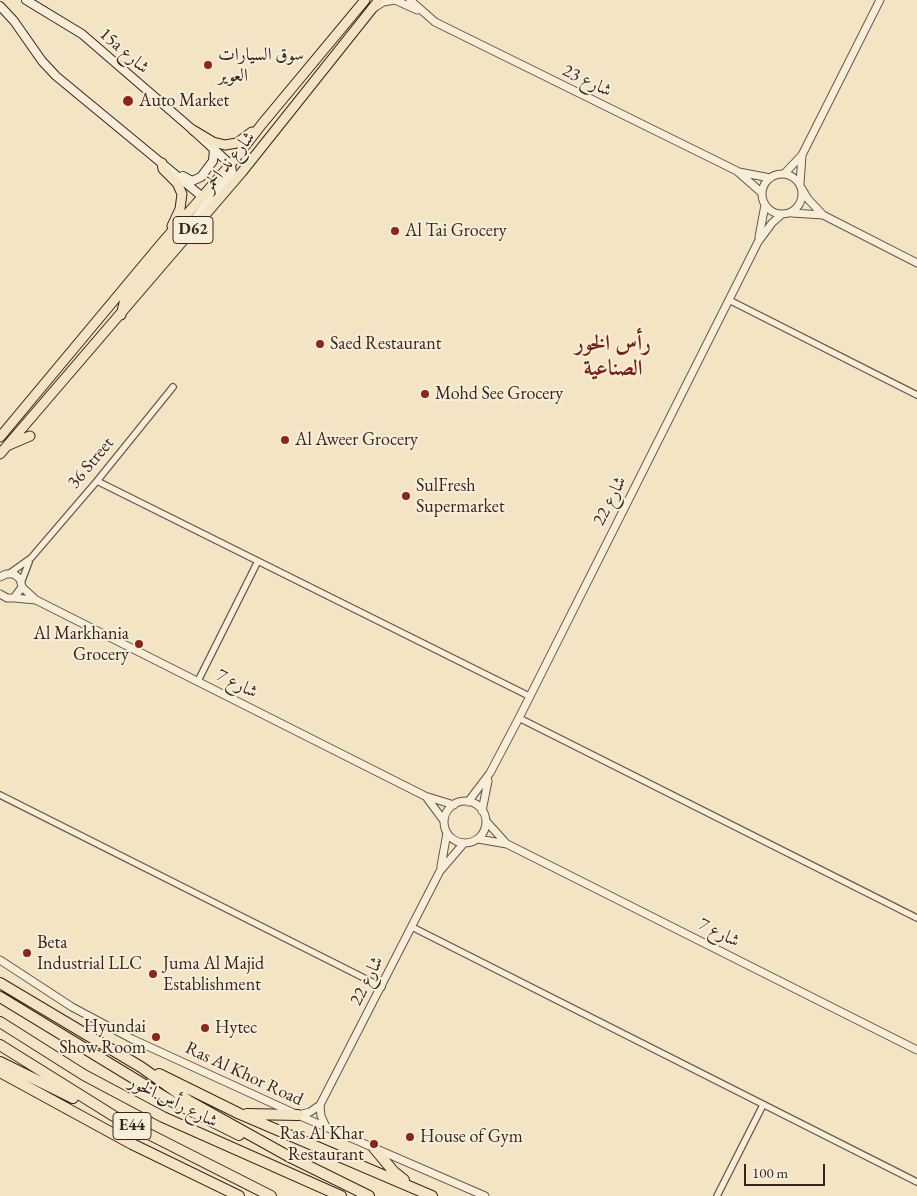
<!DOCTYPE html>
<meta charset="utf-8">
<style>
body{margin:0}
#map{position:relative;width:917px;height:1196px;overflow:hidden;background:#f3e5c4;font-family:"EB Garamond",serif}
canvas{display:block}
.scale{position:absolute;left:744px;top:1164px;width:81px;height:22px;box-sizing:border-box;border:2px solid #36251f;border-top:0;padding-left:6px;font-size:15px;line-height:18px;white-space:nowrap;color:#36251f;-webkit-text-stroke:4px #f7eed9;paint-order:stroke}
</style>
<div id="map">
<canvas width="917" height="1196"></canvas>
<div class="scale">100 m</div>
</div>
<script>
const ctx = document.querySelector('canvas').getContext('2d');
ctx.lineJoin = 'round';
function toPath(rows) {
  const path = new Path2D();
  for (const r of rows) {
    if (r.length === 3) {
      path.moveTo(r[0] + r[2], r[1]);
      path.arc(r[0], r[1], r[2], 0, 2 * Math.PI);
      continue;
    }
    path.moveTo(r[0], r[1]);
    for (let i = 2; i < r.length; i += 2) path.lineTo(r[i], r[i + 1]);
  }
  return path;
}
function strokePath(path, color, width, dash) {
  ctx.strokeStyle = color;
  ctx.lineWidth = width;
  ctx.lineCap = dash ? 'butt' : 'round';
  ctx.setLineDash(dash || []);
  ctx.stroke(path);
}
function write(font, color, halo, rows, align = 'center') {
  ctx.font = font + ' "EB Garamond",Amiri,serif';
  ctx.lineWidth = 4;
  ctx.setLineDash([]);
  ctx.textBaseline = 'middle';
  ctx.strokeStyle = halo;
  ctx.fillStyle = color;
  for (const [text, x, y, turn = 0] of rows) {
    ctx.save();
    ctx.translate(x, y);
    ctx.rotate((+turn || 0) * Math.PI / 180);
    ctx.textAlign = isNaN(turn) ? turn : align;
    if (halo) ctx.strokeText(text, 0, 0);
    ctx.fillText(text, 0, 0);
    ctx.restore();
  }
}
const minor = toPath([
 [729,300,917,395],
 [97,481,529,696],
 [10,573,31,558,97,481,173,387],
 [21,583,29,562],
 [198,681,258,561],
 [519,718,917,918],
 [0,795,382,987],
 [412,927,917,1182],
 [717,1196,763,1105]
]);
const tertiary = toPath([
 [410,0,435,22,737,171,762,193],
 [374,8,383,2,395,0,417,10],
 [739,172,770,178],
 [782,194,20],
 [784,174,802,155,880,0],
 [800,184,802,155],
 [802,189,808,199,823,215,917,263],
 [792,213,823,215],
 [759,237,765,205],
 [0,577,6,574,14,574,20,579,22,587,14,598,7,598,0,594],
 [22,587,36,600,425,796,454,805],
 [14,598,36,600],
 [427,798,444,821],
 [465,822,21],
 [468,802,490,773,519,718,758,242,772,223,781,215],
 [482,811,488,781],
 [486,821,505,842],
 [478,839,507,844,917,1050],
 [441,866,447,833],
 [0,960,72,1007,132,1039,298,1115,485,1196],
 [320,1105,321,1116,326,1127],
 [298,1115,310,1112,320,1105,440,871,464,843]
]);
const secondary = toPath([
 [26,0,82,34,193,130,231,165,232,172,230,174,178,240],
 [0,6,14,21,42,61,56,76,205,199],
 [183,176,192,181,201,177,213,161,214,149]
]);
const primary = toPath([
 [193,130,213,142,225,145,237,143,252,132],
 [162,163,163,169,177,183,182,194,180,209,172,226],
 [121,315,125,299,180,231],
 [0,437,161,244,235,159,262,124,365,0],
 [9,445,30,436],
 [0,454,242,172,379,0]
]);
const motorway = toPath([
 [0,983,141,1067,189,1101,288,1156,369,1196],
 [0,997,171,1101,239,1135],
 [0,1022,84,1075,163,1117,341,1196],
 [0,1045,117,1118,271,1196],
 [0,1062,73,1098],
 [0,1072,132,1144,239,1196],
 [159,1074,240,1114,432,1196],
 [247,1114,298,1115],
 [374,1148,394,1172,404,1180]
]);
const markers = [
 [208,65,5,"#8f2418"],
 [128,101,6,"#8f2418"],
 [395,231,5,"#8f2418"],
 [320,344,5,"#8f2418"],
 [425,394,5,"#8f2418"],
 [285,440,5,"#8f2418"],
 [406,496,5,"#8f2418"],
 [139,644,5,"#8f2418"],
 [27,953,5,"#8f2418"],
 [153,974,5,"#8f2418"],
 [205,1028,5,"#8f2418"],
 [156,1037,5,"#8f2418"],
 [410,1137,5,"#8f2418"],
 [374,1144,5,"#8f2418"]
];
const shields = [
 [193,230,40],
 [132,1126,38]
];
const shieldNames = [
 ["D62",193,230],
 ["E44",132,1126]
];
const streetNames = [
 ["15a شارع",124,51,41],
 ["شارع 23",587,81,26],
 ["شارع ند الحمر",229,162,-51],
 ["36 Street",91,463,-50],
 ["شارع 22",610,501,-63],
 ["شارع 7",237,684,27],
 ["شارع 7",719,933,27],
 ["شارع 22",367,981,-63],
 ["Ras Al Khor Road",244,1074,25],
 ["شارع رأس الخور",173,1102,26]
];
const poiNames = [
 ["سوق السيارات",218,55],
 ["العوير",218,76],
 ["Auto Market",139,101],
 ["Al Tai Grocery",405,231],
 ["Saed Restaurant",330,344],
 ["Mohd See Grocery",435,394],
 ["Al Aweer Grocery",295,440],
 ["SulFresh",416,486],
 ["Supermarket",416,507],
 ["Al Markhania",129,634,"right"],
 ["Grocery",129,655,"right"],
 ["Beta",37,943],
 ["Industrial LLC",37,964],
 ["Juma Al Majid",163,964],
 ["Establishment",163,985],
 ["Hyundai",146,1027,"right"],
 ["Show Room",146,1048,"right"],
 ["Hytec",215,1028],
 ["Ras Al Khar",364,1134,"right"],
 ["Restaurant",364,1155,"right"],
 ["House of Gym",420,1137]
];
const districtNames = [
 ["رأس الخور",613,344],
 ["الصناعية",613,369]
];
strokePath(minor, '#655548', 8);
strokePath(tertiary, '#655548', 9);
strokePath(secondary, '#36251f', 10);
strokePath(primary, '#36251f', 11);
strokePath(motorway, '#36251f', 12);
strokePath(minor, '#f7eed9', 5.5);
strokePath(tertiary, '#f7eed9', 7);
strokePath(secondary, '#f7eed9', 8);
strokePath(primary, '#f3e5c4', 9);
strokePath(motorway, '#f3e5c4', 10);
for (const [x, y, r, color] of markers) {
  const dot = new Path2D();
  dot.arc(x, y, r, 0, 2 * Math.PI);
  ctx.fillStyle = color;
  ctx.fill(dot);
  strokePath(dot, '#f7eed9', 2);
}
for (const [x, y, w] of shields) {
  const box = new Path2D();
  box.roundRect(x - w / 2, y - 13.5, w, 27, 4);
  ctx.fillStyle = '#f7eed9';
  ctx.fill(box);
  strokePath(box, '#36251f', 1);
}
write('bold 16px', '#36251f', null, shieldNames);
write('18px', '#36251f', '#f7eed9', streetNames);
write('18px', '#36251f', '#f7eed9', poiNames, 'left');
write('bold 22px', '#7a1f14', '#f7eed9', districtNames);
</script>
